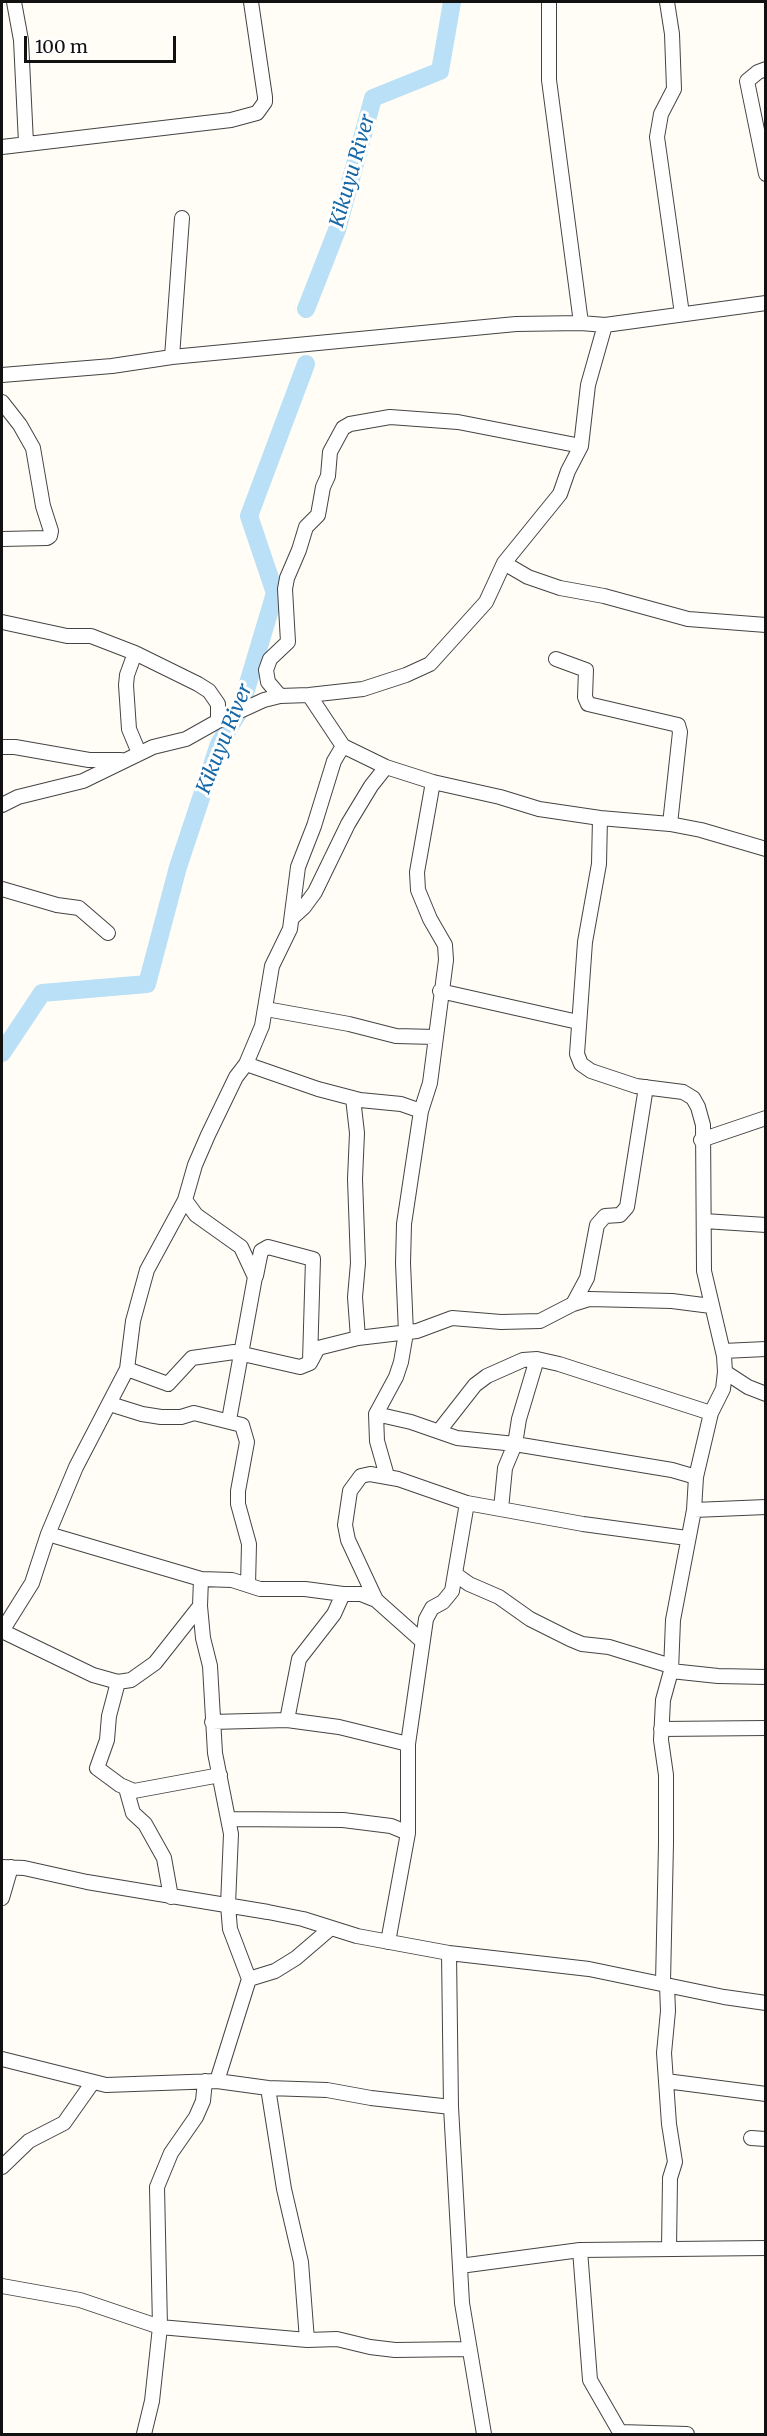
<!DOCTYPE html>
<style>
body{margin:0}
#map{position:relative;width:767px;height:2436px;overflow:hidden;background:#fffdf5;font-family:Merriweather,serif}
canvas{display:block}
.frame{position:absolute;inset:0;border:3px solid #111;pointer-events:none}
.scale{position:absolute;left:24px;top:36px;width:152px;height:27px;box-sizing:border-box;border:3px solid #111;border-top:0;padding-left:8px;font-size:18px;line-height:21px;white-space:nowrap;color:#111;-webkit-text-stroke:4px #fff;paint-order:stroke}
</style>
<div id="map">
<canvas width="767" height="2436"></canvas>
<div class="frame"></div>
<div class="scale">100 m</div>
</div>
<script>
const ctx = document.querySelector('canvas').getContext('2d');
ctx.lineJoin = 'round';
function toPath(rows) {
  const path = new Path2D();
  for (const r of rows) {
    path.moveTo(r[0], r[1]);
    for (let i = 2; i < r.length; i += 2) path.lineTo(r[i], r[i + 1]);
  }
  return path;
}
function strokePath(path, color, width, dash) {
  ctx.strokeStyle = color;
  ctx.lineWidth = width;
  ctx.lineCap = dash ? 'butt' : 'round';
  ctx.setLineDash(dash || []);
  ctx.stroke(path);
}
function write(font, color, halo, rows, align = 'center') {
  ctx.font = font + ' Merriweather,serif';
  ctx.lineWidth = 6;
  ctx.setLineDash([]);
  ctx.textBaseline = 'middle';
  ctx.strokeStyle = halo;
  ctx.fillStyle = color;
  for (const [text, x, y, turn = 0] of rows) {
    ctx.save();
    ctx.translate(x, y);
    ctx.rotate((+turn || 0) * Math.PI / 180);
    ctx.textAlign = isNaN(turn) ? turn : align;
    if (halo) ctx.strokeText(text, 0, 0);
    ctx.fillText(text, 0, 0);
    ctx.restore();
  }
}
const river = toPath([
 [306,309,337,230,373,98,440,71,452,2],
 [2,1053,42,993,147,984,178,867,219,744,240,710,275,593,249,516,306,364]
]);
const minor = toPath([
 [14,2,21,40,26,143],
 [549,2,549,80,581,323],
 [667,2,672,34,674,89,661,114,657,137,682,314],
 [766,69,758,72,747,81,766,174],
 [2,147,231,120,257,113,265,102,265,97,251,2],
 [172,357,182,218],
 [2,375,112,366,172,357,516,324,581,323,605,325,766,303],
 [2,402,20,425,33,448,43,506,51,531,50,536,47,538,2,539],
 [504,563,528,577,560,588,604,596,688,619,766,625],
 [2,622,67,636,91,636,135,653,198,684,209,691,218,704,218,721],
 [135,653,127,675,126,685,129,729,139,753],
 [556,659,586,670,585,697,588,704,678,725,680,732,670,824],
 [309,695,343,746,386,767,433,782,500,797,539,809,600,818,670,824,701,830,766,849],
 [280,696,268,682,266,670,270,659,288,642,285,589,287,578,299,550,306,527,318,515,323,487,328,476,330,452,343,428,350,424,390,417,458,422,581,446],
 [2,747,15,747,89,760,121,760],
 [2,805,18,797,83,781,153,747,186,739,218,721,264,700,280,696,309,695,363,689,406,675,430,664,486,602,504,563,560,494,568,471,581,446,588,385,605,325],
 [600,818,599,864,585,942,577,1054,581,1064,591,1071,636,1086,683,1092,693,1098,698,1107,703,1125,704,1271,724,1356,725,1372,723,1389,711,1413,696,1477,694,1510,673,1620,671,1671,663,1700,661,1740,666,1775,666,1843,663,1983],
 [2,889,57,905,79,908,108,933],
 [293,917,304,907,315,892,348,824,371,786,386,767],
 [440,991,578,1022],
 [266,1009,349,1024,396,1036,435,1037],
 [246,1064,318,1089,360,1100,401,1104,421,1111],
 [353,1098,357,1133,355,1179,358,1263,355,1297,358,1338],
 [701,1140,766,1118],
 [185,1200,196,1215,241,1247,255,1277,229,1420],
 [704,1221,766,1225],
 [256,1276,261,1251,268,1247,313,1259,310,1361],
 [573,1304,587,1278,597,1225,605,1216,620,1215,627,1207,646,1087],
 [723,1351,766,1349],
 [127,1369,168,1384,192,1358,234,1352,300,1367,310,1363,318,1348,358,1338,417,1331,452,1318,501,1322,540,1321,573,1304,589,1299,672,1301,711,1306],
 [725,1372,748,1387,766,1394],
 [110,1404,142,1414,161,1417,181,1417,194,1413,242,1425,247,1442,238,1491,238,1504,249,1544,248,1585],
 [376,1414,411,1422,457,1438,515,1444,672,1470,696,1477],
 [439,1431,475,1385,487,1376,523,1360,537,1359,559,1364,711,1413],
 [387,1476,377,1441,376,1414,396,1377,401,1362,406,1333,403,1263,404,1224,421,1111,430,1083,446,960,445,945,430,919,418,890,417,872,433,782],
 [501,1509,505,1468,515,1444,519,1419,537,1359],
 [694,1510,766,1507],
 [48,1534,201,1579,232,1580,260,1589,305,1589,343,1594,361,1594,376,1600,422,1641],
 [455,1574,469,1584,499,1597,530,1619,570,1639,582,1644,609,1647,671,1666],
 [201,1579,200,1606,203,1638,210,1666,215,1753,231,1834,228,1905,230,1929,249,1979,217,2081],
 [376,1600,348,1540,345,1525,350,1491,361,1476,370,1474,398,1479,467,1503,583,1524,687,1538],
 [2,1631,32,1583,48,1534,76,1467,127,1369,133,1321,147,1270,185,1200,195,1165,208,1135,236,1077,246,1064,262,1026,272,966,290,929,298,867,314,826,334,761,343,746],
 [2,1631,93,1675,118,1682,131,1680,155,1663,200,1606],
 [671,1671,718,1676,766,1677],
 [118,1682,109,1716,107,1740,97,1768,120,1785,134,1791,220,1775],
 [287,1720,299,1659,334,1614,343,1594],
 [212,1722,287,1720,339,1727,408,1744],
 [661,1729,766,1728],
 [126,1788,133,1813,145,1824,164,1858,171,1897],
 [230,1819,343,1820,391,1826,408,1833],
 [2,1867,24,1868,87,1882,268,1912,303,1919,357,1936,449,1953,589,1969,724,1997,766,2003],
 [2,1898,11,1867],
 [388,1942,408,1833,408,1744,426,1619,432,1608,443,1602,452,1591,467,1503],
 [449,1953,451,2107,462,2303,484,2434],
 [249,1979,275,1971,296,1958,331,1928],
 [667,1985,668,2011,664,2053,669,2124,675,2162,670,2178,669,2249],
 [2,2059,106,2085,217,2081,268,2088,327,2090,371,2098,451,2107],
 [666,2081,766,2094],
 [268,2088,284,2189,301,2262,307,2340],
 [751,2138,766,2139],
 [2,2167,29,2141,64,2123,93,2082],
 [580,2250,590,2380,621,2434],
 [460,2266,580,2250,766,2248],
 [2,2286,80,2300,160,2327,307,2340,337,2339,370,2347,395,2350,469,2349],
 [620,2432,687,2434],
 [144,2434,152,2401,160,2327,157,2187,171,2153,196,2117,203,2101,205,2081]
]);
const waterNames = [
 ["Kikuyu River",353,171,-74],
 ["Kikuyu River",225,739,-68]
];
strokePath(river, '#b9e0f7', 18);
strokePath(minor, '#444', 16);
strokePath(minor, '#fff', 14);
write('italic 20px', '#1768a6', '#fff', waterNames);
</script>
